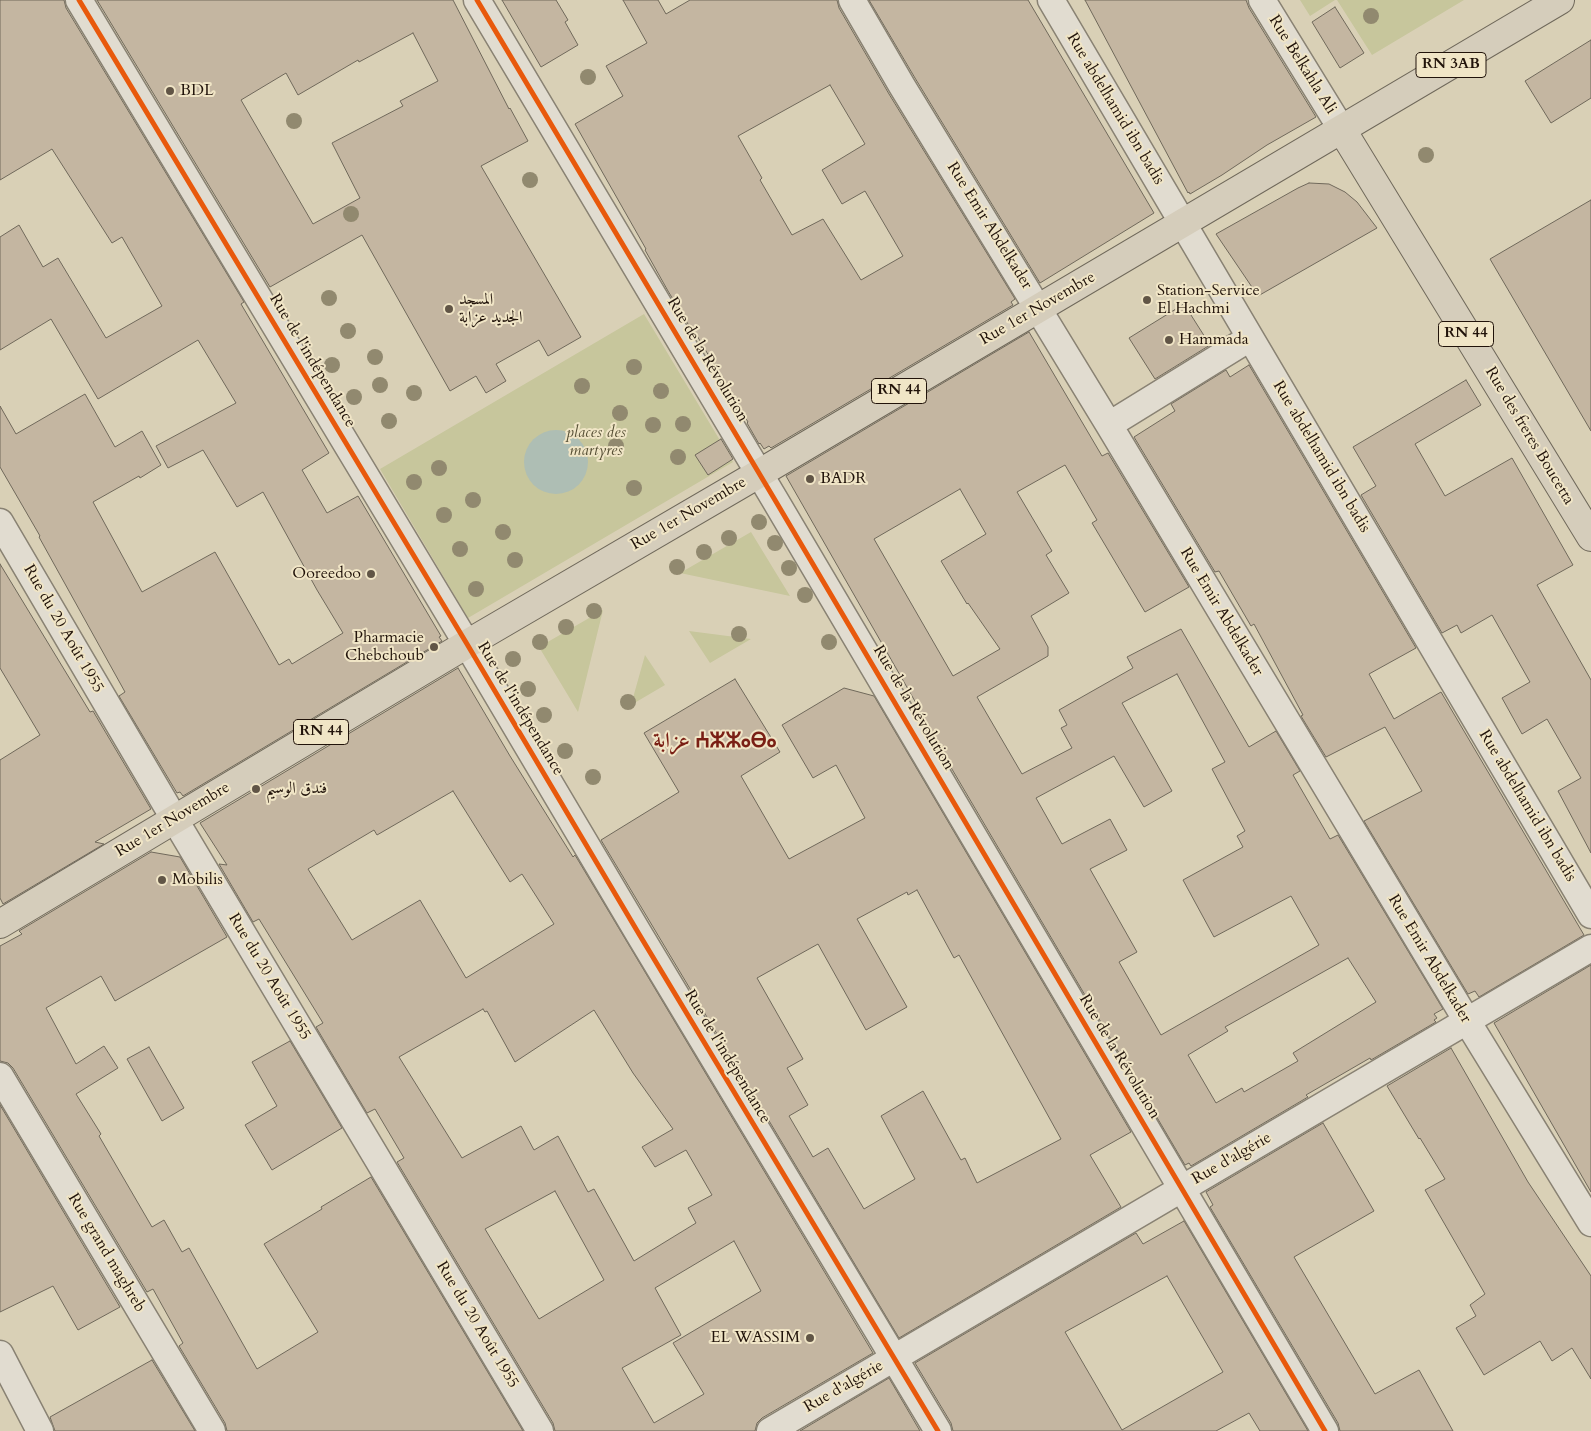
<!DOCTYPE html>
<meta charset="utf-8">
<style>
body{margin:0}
canvas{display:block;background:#d9d0b6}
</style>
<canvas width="1591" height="1431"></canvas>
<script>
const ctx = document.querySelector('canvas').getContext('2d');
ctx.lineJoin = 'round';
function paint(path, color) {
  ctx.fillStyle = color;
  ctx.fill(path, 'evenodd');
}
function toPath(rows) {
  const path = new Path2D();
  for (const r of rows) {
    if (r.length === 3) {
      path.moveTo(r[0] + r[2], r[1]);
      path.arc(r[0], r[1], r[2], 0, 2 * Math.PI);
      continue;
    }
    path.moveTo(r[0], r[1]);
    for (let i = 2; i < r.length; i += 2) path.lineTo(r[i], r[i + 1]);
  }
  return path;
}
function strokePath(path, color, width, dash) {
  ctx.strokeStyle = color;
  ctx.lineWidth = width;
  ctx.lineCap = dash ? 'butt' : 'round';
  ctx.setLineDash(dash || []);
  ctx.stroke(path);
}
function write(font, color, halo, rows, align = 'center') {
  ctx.font = font + ' Cardo,Amiri,"Noto Sans Tifinagh",serif';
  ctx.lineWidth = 4;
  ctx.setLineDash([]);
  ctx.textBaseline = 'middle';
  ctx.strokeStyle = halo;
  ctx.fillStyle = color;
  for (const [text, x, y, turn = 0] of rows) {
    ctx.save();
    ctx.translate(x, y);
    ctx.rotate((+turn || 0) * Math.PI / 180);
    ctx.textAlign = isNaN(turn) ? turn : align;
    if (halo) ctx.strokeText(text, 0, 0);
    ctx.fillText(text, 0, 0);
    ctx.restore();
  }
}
const green = toPath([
 [1300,0,1335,0,1310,16],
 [1337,0,1464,0,1372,55],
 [644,314,733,462,468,618,380,469],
 [751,532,790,596,680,573],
 [603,610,578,712,539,647],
 [689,631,751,639,710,663],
 [645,655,665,685,631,705]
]);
const water = toPath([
 [556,462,32]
]);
const building = toPath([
 [0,0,64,0,66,8,244,302,241,304,329,453,302,470,327,513,358,496,441,636,439,637,442,641,183,796,180,792,177,793,119,696,125,692,39,537,40,536,0,467,0,406,16,434,85,394,115,447,142,431,161,465,140,478,139,476,93,502,142,592,215,552,279,665,289,659,292,664,343,633,317,590,263,492,237,507,203,450,168,468,156,446,236,403,198,340,98,399,51,319,0,350,0,237,19,225,43,267,58,258,106,338,162,306,122,237,112,243,52,149,0,180,0,0],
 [97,0,453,0,509,109,510,108,528,141,481,166,581,337,548,356,539,340,496,364,506,381,486,393,476,376,450,391,362,235,270,287,97,0],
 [413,33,438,81,400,101,403,106,332,143,360,198,313,224,241,100,286,73,298,95,358,60,359,62,413,33],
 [502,0,556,0,568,20,565,22,578,45,541,67,502,0],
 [623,0,658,0,666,14,690,0,837,0,839,8,889,94,1015,299,1011,302,1013,305,771,448,769,446,764,449,760,443,759,444,747,423,748,422,693,329,691,329,668,291,645,250,646,249,575,124,623,96,606,66,647,43,623,0],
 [830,85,865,144,822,170,842,204,865,191,903,256,861,280,823,219,792,235,760,180,762,178,738,136,830,85],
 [869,0,1028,0,1154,213,1040,283,915,78,869,0],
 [1085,0,1246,0,1249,8,1316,117,1267,145,1222,175,1190,194,1189,192,1188,193,1085,0],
 [1335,7,1364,53,1340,68,1312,22,1335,7],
 [1591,40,1591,98,1551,123,1525,81,1591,40],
 [1309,183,1329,184,1345,192,1357,202,1377,228,1258,296,1216,234,1298,188,1309,183],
 [1591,200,1591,431,1490,259,1591,200],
 [1184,304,1210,345,1155,379,1129,338,1184,304],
 [1029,332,1102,456,1108,453,1189,587,1145,612,1092,523,1097,520,1065,465,1017,492,1052,551,1046,555,1069,593,1031,616,1048,647,1048,656,977,697,1022,774,1072,748,1061,728,1067,725,1059,710,1133,668,1127,657,1181,629,1249,747,1276,731,1300,771,1293,775,1330,839,1338,835,1443,1009,1434,1014,1437,1018,1434,1020,1436,1022,1371,1060,1370,1058,1306,1095,1308,1097,1191,1166,1189,1163,1185,1165,916,708,920,710,786,476,1029,332],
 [960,489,986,534,941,561,967,604,968,603,1000,649,953,676,874,539,960,489],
 [1177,674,1225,762,1212,769,1245,831,1237,836,1243,847,1183,880,1214,937,1291,896,1319,945,1161,1035,1119,962,1137,952,1090,869,1127,850,1110,819,1062,844,1036,798,1114,756,1144,807,1172,791,1122,703,1177,674],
 [1348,958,1376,1002,1293,1053,1298,1061,1244,1092,1242,1088,1216,1103,1188,1055,1228,1031,1225,1027,1348,958],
 [1249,365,1416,648,1369,674,1394,719,1441,692,1584,935,1479,997,1475,991,1468,994,1364,821,1422,791,1385,727,1326,757,1301,716,1303,715,1254,624,1251,626,1219,571,1215,572,1134,437,1175,411,1171,404,1226,370,1230,377,1249,365],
 [1466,380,1481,405,1415,444,1445,496,1512,458,1573,565,1537,585,1591,680,1591,853,1558,791,1581,778,1547,719,1522,734,1502,698,1530,682,1492,615,1461,633,1457,625,1442,633,1361,495,1376,486,1353,447,1466,380],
 [721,439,733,459,708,475,695,455,721,439],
 [0,564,90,712,93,711,151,809,95,842,104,844,3,904,0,898,0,760,40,735,0,668,0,564],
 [458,668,510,756,573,857,575,855,873,1353,762,1418,757,1423,755,1431,555,1431,553,1423,397,1162,404,1158,375,1109,367,1113,316,1027,323,1023,259,919,253,922,219,864,227,865,200,823,458,668],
 [453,791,510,882,522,874,554,924,466,978,420,900,352,940,308,869,374,830,377,835,453,791],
 [483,1009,485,1012,487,1011,515,1062,594,1010,633,1073,673,1129,642,1147,655,1167,686,1150,712,1195,688,1208,696,1223,634,1261,594,1189,588,1192,558,1136,534,1150,521,1126,462,1158,399,1057,483,1009],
 [555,1191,604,1280,539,1319,485,1229,555,1191],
 [734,1241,761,1291,673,1343,704,1394,654,1423,622,1368,681,1335,655,1288,734,1241],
 [735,679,780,752,741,776,789,859,865,818,836,765,813,778,782,725,844,688,874,696,1131,1132,1090,1155,1121,1207,899,1338,601,840,679,792,644,733,735,679],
 [917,890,954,958,959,955,1061,1139,977,1183,965,1158,961,1160,923,1091,881,1116,915,1179,864,1209,828,1148,813,1157,789,1116,808,1105,787,1068,803,1059,757,978,818,944,866,1030,907,1007,857,919,907,892,908,895,917,890],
 [151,852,180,857,227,937,115,1001,101,976,46,1008,76,1064,104,1046,118,1068,76,1094,101,1134,99,1136,152,1227,164,1220,182,1252,189,1248,257,1369,318,1332,264,1244,322,1209,321,1207,371,1177,523,1431,227,1431,225,1423,179,1346,183,1343,153,1289,147,1292,13,1068,8,1063,0,1061,0,946,22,934,19,931,151,852],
 [1591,965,1591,1192,1494,1023,1591,965],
 [290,1041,342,1128,272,1170,245,1125,277,1106,252,1062,290,1041],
 [149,1047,184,1108,162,1121,127,1059,149,1047],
 [1451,1048,1528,1182,1591,1276,1591,1379,1572,1348,1552,1361,1540,1341,1484,1375,1456,1328,1476,1316,1470,1305,1485,1294,1425,1190,1445,1179,1420,1138,1419,1139,1387,1086,1451,1048],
 [0,1105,120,1307,78,1330,53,1286,0,1312,0,1105],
 [1323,1123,1374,1211,1294,1257,1375,1394,1419,1370,1453,1431,1340,1431,1338,1423,1210,1207,1213,1205,1206,1192,1323,1123],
 [1184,1221,1308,1431,1260,1431,1249,1413,1216,1431,953,1431,951,1423,915,1363,1136,1233,1143,1244,1184,1221],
 [1167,1276,1223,1372,1122,1430,1065,1332,1167,1276],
 [152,1360,195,1431,55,1431,50,1417,152,1360],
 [889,1378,920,1431,800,1431,889,1378]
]);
const street = toPath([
 [79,0,467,644,639,934,938,1431],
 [477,0,775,500,1325,1431],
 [852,0,902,86,1109,425,1467,1021,1591,1223],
 [1051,0,1591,915],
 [1262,0,1342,130],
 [1109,425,1250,338],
 [0,522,175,820,540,1431],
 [0,1076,212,1431],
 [0,1354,40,1431],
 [770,1431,1591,948]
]);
const primary = toPath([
 [1342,130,1591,537],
 [0,924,467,644,760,473,1560,0]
]);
const cycleway = toPath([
 [79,0,467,644,639,934,938,1431],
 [477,0,775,500,1325,1431]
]);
const trees = [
 [1371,16],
 [588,77],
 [294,121],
 [1426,155],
 [530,180],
 [351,214],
 [329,298],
 [348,331],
 [375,357],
 [332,365],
 [634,367],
 [380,385],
 [582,386],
 [661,391],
 [414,393],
 [354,397],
 [620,413],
 [389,421],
 [683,424],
 [653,425],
 [616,446],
 [678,457],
 [439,468],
 [414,482],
 [634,488],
 [473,500],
 [444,515],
 [759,522],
 [503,532],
 [729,538],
 [775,543],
 [460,549],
 [704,552],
 [515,560],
 [677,567],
 [789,568],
 [476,589],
 [805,595],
 [594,611],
 [566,627],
 [739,634],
 [540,642],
 [829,642],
 [513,659],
 [528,689],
 [628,702],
 [544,715],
 [565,751],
 [593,777]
];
const markers = [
 [170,91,5,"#615546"],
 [1147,300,5,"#615546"],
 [449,309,5,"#615546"],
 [1169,340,5,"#615546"],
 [810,479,5,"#615546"],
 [371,574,5,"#615546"],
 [434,647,5,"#615546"],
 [256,789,5,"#615546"],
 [162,880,5,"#615546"],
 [810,1338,5,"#615546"]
];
const shields = [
 [1451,65,70],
 [1466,334,55],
 [899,391,55],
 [321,732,55]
];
const shieldNames = [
 ["RN 3AB",1451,65],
 ["RN 44",1466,334],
 ["RN 44",899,391],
 ["RN 44",321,732]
];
const streetNames = [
 ["Rue Belkahla Ali",1302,65,58],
 ["Rue abdelhamid ibn badis",1115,109,59],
 ["Rue Emir Abdelkader",989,226,58],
 ["Rue 1er Novembre",1038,309,-30],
 ["Rue de la Révolution",707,360,59],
 ["Rue de l'indépendance",312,361,59],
 ["Rue des freres Boucetta",1529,436,59],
 ["Rue abdelhamid ibn badis",1321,457,59],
 ["Rue 1er Novembre",689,514,-30],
 ["Rue Emir Abdelkader",1221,612,59],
 ["Rue du 20 Août 1955",63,629,60],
 ["Rue de la Révolution",913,708,59],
 ["Rue de l'indépendance",520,709,59],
 ["Rue abdelhamid ibn badis",1527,806,59],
 ["Rue 1er Novembre",173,820,-31],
 ["Rue Emir Abdelkader",1429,959,59],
 ["Rue du 20 Août 1955",269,977,59],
 ["Rue de l'indépendance",727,1057,59],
 ["Rue de la Révolution",1119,1057,59],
 ["Rue d'algérie",1232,1159,-30],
 ["Rue grand maghreb",106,1253,59],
 ["Rue du 20 Août 1955",477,1325,59],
 ["Rue d'algérie",844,1387,-30]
];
const poiNames = [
 ["BDL",180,91],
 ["Station-Service",1157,291],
 ["El Hachmi",1157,309],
 ["المسجد",459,300],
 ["الجديد عزابة",459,318],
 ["Hammada",1179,340],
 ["BADR",820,479],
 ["Ooreedoo",361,574,"right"],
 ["Pharmacie",424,638,"right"],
 ["Chebchoub",424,656,"right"],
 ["فندق الوسيم",266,789],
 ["Mobilis",172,880],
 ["EL WASSIM",800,1338,"right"]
];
const parkNames = [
 ["places des",596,433],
 ["martyres",596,451]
];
const districtNames = [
 ["عزابة ⵄⵣⵣⴰⴱⴰ",715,742]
];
paint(green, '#c7c69c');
paint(water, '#aebeb4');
paint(building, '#c4b6a1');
strokePath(building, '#70695b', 1);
strokePath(street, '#898273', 29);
strokePath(primary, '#70695b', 30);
strokePath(street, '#e1dcd0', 26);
strokePath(primary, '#d5cdbb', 28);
strokePath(cycleway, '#e8590c', 5);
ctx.fillStyle = '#91896f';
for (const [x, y] of trees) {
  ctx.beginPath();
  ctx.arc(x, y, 8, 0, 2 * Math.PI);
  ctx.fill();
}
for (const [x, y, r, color] of markers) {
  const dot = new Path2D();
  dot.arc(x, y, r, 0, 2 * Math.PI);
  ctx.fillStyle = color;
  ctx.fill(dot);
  strokePath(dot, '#f0e5c6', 2);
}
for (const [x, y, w] of shields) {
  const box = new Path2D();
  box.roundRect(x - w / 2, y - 12.5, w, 25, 4);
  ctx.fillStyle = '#f0e5c6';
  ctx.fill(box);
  strokePath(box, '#21130a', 1);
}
write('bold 15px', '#21130a', null, shieldNames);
write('16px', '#21130a', '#f0e5c6', streetNames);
write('16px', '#21130a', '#f0e5c6', poiNames, 'left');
write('italic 16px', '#564f35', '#f0e5c6', parkNames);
write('bold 21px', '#7a1f14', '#f0e5c6', districtNames);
</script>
